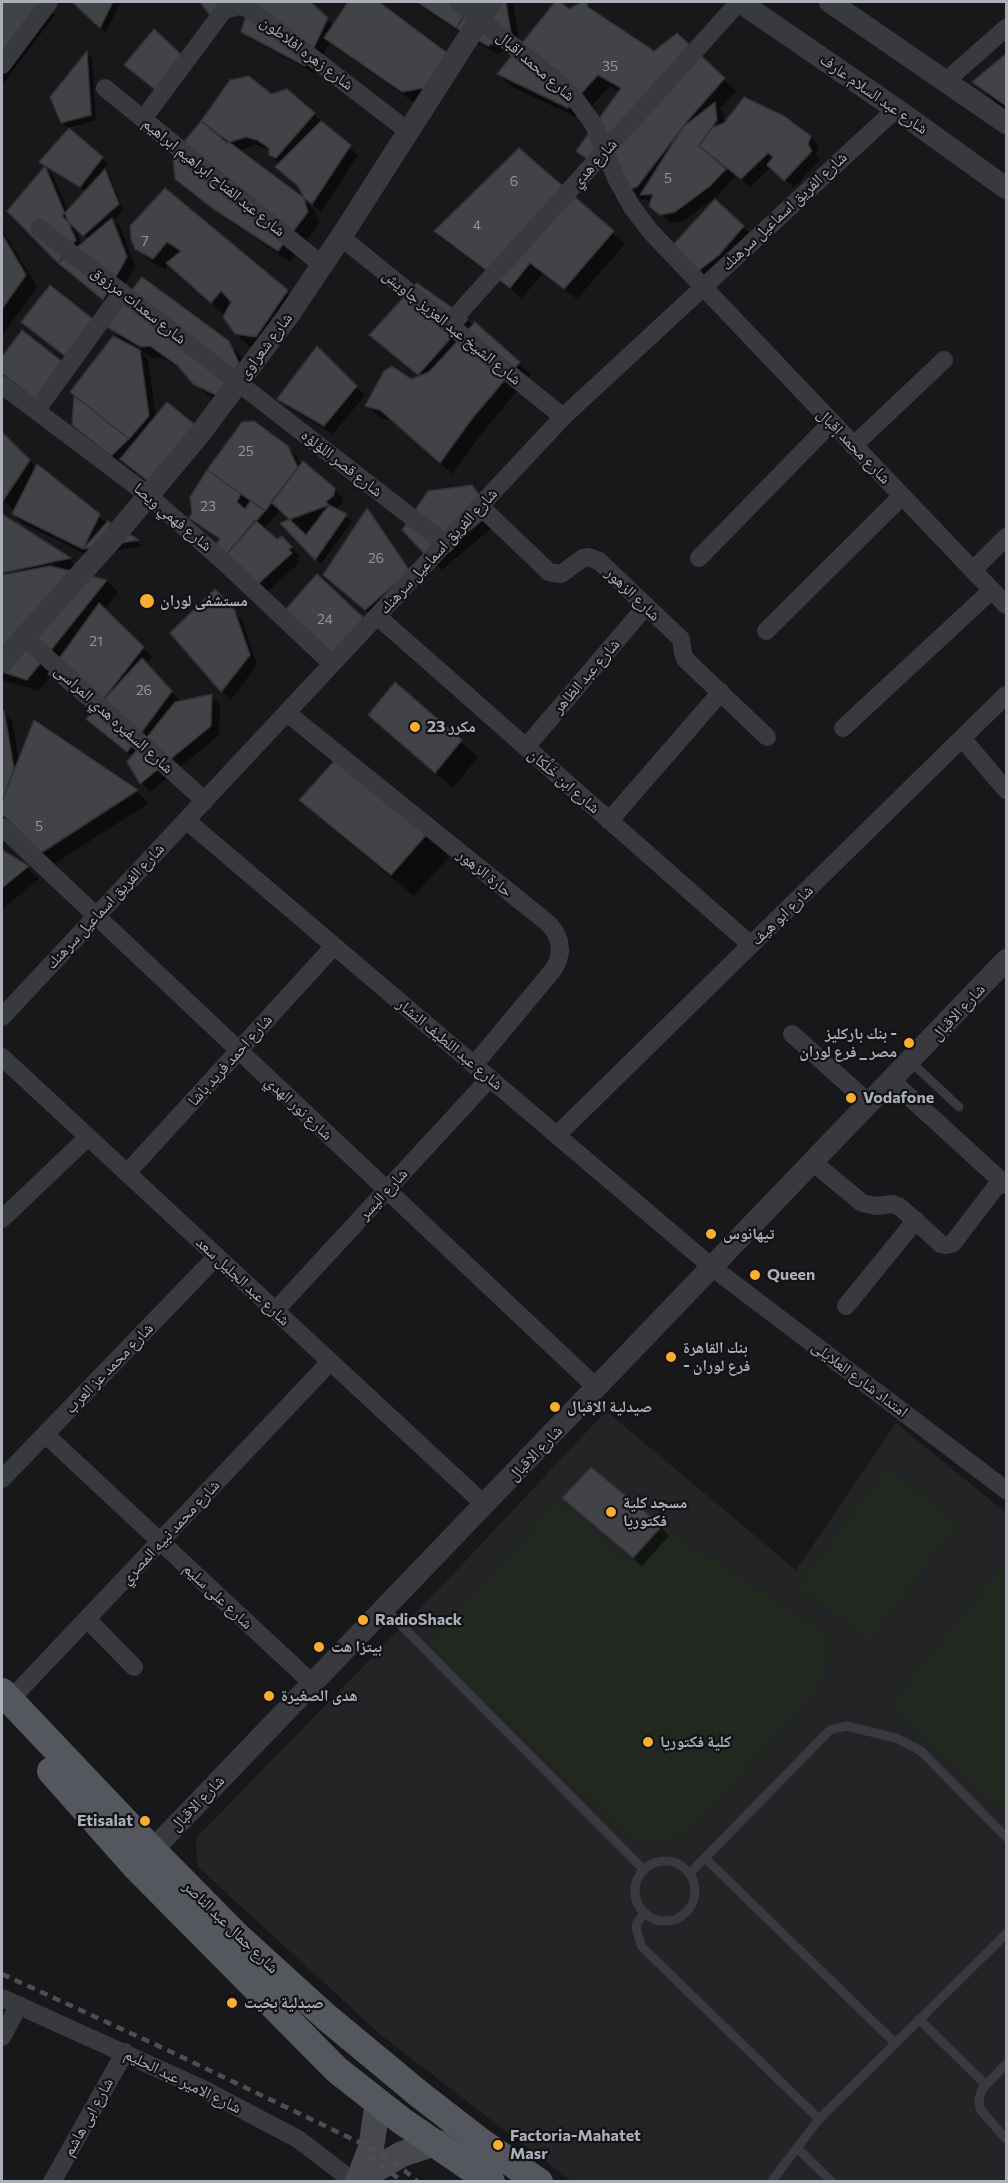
<!DOCTYPE html>
<meta charset="utf-8">
<style>
body{margin:0}
#map{position:relative;width:1008px;height:2183px;overflow:hidden;background:#18181a;font-family:Commissioner,sans-serif}
canvas{display:block}
.frame{position:absolute;inset:0;border:3px solid #aaafba;pointer-events:none}
</style>
<div id="map">
<canvas width="1008" height="2183"></canvas>
<div class="frame"></div>
</div>
<script>
const ctx = document.querySelector('canvas').getContext('2d');
ctx.lineJoin = 'round';
function paint(path, color) {
  ctx.fillStyle = color;
  ctx.fill(path, 'evenodd');
}
function toPath(rows) {
  const path = new Path2D();
  for (const r of rows) {
    if (r.length === 3) {
      path.moveTo(r[0] + r[2], r[1]);
      path.arc(r[0], r[1], r[2], 0, 2 * Math.PI);
      continue;
    }
    path.moveTo(r[0], r[1]);
    for (let i = 2; i < r.length; i += 2) path.lineTo(r[i], r[i + 1]);
  }
  return path;
}
function strokePath(path, color, width, dash) {
  ctx.strokeStyle = color;
  ctx.lineWidth = width;
  ctx.lineCap = dash ? 'butt' : 'round';
  ctx.setLineDash(dash || []);
  ctx.stroke(path);
}
function write(font, color, halo, rows, align = 'center') {
  ctx.font = font + ' Commissioner,"Noto Naskh Arabic",sans-serif';
  ctx.lineWidth = 4.5;
  ctx.setLineDash([]);
  ctx.textBaseline = 'middle';
  ctx.strokeStyle = halo;
  ctx.fillStyle = color;
  for (const [text, x, y, turn = 0] of rows) {
    ctx.save();
    ctx.translate(x, y);
    ctx.rotate((+turn || 0) * Math.PI / 180);
    ctx.textAlign = isNaN(turn) ? turn : align;
    if (halo) ctx.strokeText(text, 0, 0);
    ctx.fillText(text, 0, 0);
    ctx.restore();
  }
}
const built = toPath([
 [606,1411,796,1570,896,1423,1006,1513,1006,2181,571,2181,382,2036,197,1866,196,1838,454,1573]
]);
const green = toPath([
 [886,1467,959,1522,870,1642,796,1587],
 [558,1501,633,1565,666,1528,831,1636,822,1685,684,1838,632,1842,428,1642],
 [1006,1561,1006,1816,888,1706]
]);
const shadow = toPath([
 [2,2,40,2,55,15,2,85],
 [73,2,121,2,106,32],
 [252,2,309,2,334,26,350,2,376,2,449,56,415,103,338,49,330,41,314,73,252,40,243,31],
 [414,2,513,2,519,41,498,54,468,38],
 [557,2,569,11,586,2,598,15,654,53,677,35,736,91,720,109,723,112,725,124,810,137,819,146,816,154,819,160,794,188,771,167,750,187,736,175,719,194,684,221,670,223,651,203,646,199,642,200,590,162,578,150,620,92,610,86,580,119,510,86,499,74],
 [87,53,92,58,96,120,68,128,62,122],
 [1006,56,1006,112,975,82],
 [270,96,314,114,358,155,321,212,309,201,307,203,315,211,319,224,290,262,226,219,177,178],
 [256,145,270,150,271,155,301,187,307,202,238,151],
 [69,130,108,164,103,169,110,176,123,210,113,220,121,228,135,267,113,307,69,272,9,211,46,167,41,162],
 [46,167,86,191,68,211,53,176],
 [74,225,90,240,82,245],
 [519,150,625,244,577,299,542,274,522,298,448,243,436,231],
 [165,190,299,303,268,348,248,346,236,333,228,308,223,314,169,264,165,269,149,260,137,248],
 [743,227,752,235,706,280,697,272],
 [2,229,37,287,2,336],
 [417,285,467,320,531,374,483,432,452,474,393,421,379,417,367,405,420,377,380,343],
 [108,327,228,343,240,355,250,376,228,405,207,395,187,374,163,358,153,358,140,350,148,360,156,417,131,467,121,457,118,460,80,430,124,342],
 [317,348,365,395,333,434,287,407,279,398],
 [2,434,37,468,108,524,109,523,143,546,94,554,92,557,22,523,13,514,19,503,17,502,13,509,2,499],
 [287,447,297,457,301,467,334,489,343,499,342,504,335,510,352,521,321,564,282,524,292,520,280,510,264,529,276,540,281,538,300,556,296,559,299,563,267,592,221,541,191,518],
 [429,492,500,521,442,570,433,561],
 [367,510,375,519,418,580,375,618,334,584],
 [2,516,70,560,77,567,62,571,107,581,118,592,104,610,152,657,146,664,181,702,212,696,220,705,219,735,150,792,142,783,129,762,133,757,97,727,94,712,52,675,39,691,2,680],
 [215,592,242,620,257,665,231,700,172,633],
 [395,684,478,757,453,788,370,715],
 [4,712,12,721,19,760,35,723,137,792,149,803,54,864,7,818,2,833,2,715],
 [302,800,427,834,449,857,414,896,324,822],
 [2,852,28,868,39,879,2,909],
 [572,1507,661,1527,669,1536,642,1566]
]);
const building = toPath([
 [2,2,43,2,2,59,2,2],
 [72,2,113,2,100,28,72,2],
 [200,2,226,2,212,18,200,2],
 [250,2,311,2,328,18,305,66,241,32,250,2],
 [348,2,379,2,450,55,429,87,402,92,324,38,348,2],
 [417,2,471,2,456,28,417,2],
 [475,2,506,2,511,33,488,46,456,28,475,2],
 [555,2,561,2,569,9,582,2,587,2,588,7,654,51,677,33,725,78,689,119,637,187,629,189,576,151,621,88,598,75,568,108,497,74,555,2],
 [154,29,184,57,158,92,124,65,154,29],
 [87,51,91,115,61,123,50,97,87,51],
 [1006,54,1006,106,972,82,1006,54],
 [249,76,271,94,287,89,315,113,276,158,269,155,269,148,257,140,246,137,227,143,201,121,230,80,249,76],
 [744,97,784,116,811,136,808,144,812,151,784,181,767,165,773,157,768,153,741,179,699,146,713,127,724,123,744,97],
 [715,102,717,120,699,146,726,169,710,186,675,212,660,215,649,206,653,194,640,195,683,127,715,102],
 [201,121,304,198,308,212,278,251,212,208,175,179,173,155,201,121],
 [321,121,351,145,312,204,304,198,298,186,275,167,321,121],
 [69,128,103,157,80,187,39,162,69,128],
 [519,148,614,231,564,289,530,263,510,288,434,231,519,148],
 [45,166,76,240,58,263,7,211,45,166],
 [105,169,119,204,83,236,62,216,105,169],
 [165,188,288,290,256,337,235,334,223,317,231,302,221,291,211,303,166,263,181,251,167,242,153,259,135,249,131,239,130,226,165,188],
 [715,199,744,226,719,255,696,273,673,245,715,199],
 [112,218,127,257,103,300,58,263,112,218],
 [2,234,26,275,2,309,2,234],
 [142,277,229,341,239,363,216,395,193,384,178,366,150,346,141,347,107,327,123,301,142,277],
 [417,283,468,319,418,375,369,335,417,283],
 [50,285,93,319,65,356,21,322,50,285],
 [475,322,520,362,471,420,440,463,380,410,365,406,384,371,392,366,411,379,429,372,475,322],
 [22,330,65,364,37,401,2,373,2,357,22,330],
 [113,336,140,350,149,416,129,439,70,392,113,336],
 [317,346,357,386,324,426,277,399,317,346],
 [74,395,129,439,111,456,72,425,74,395],
 [167,402,199,428,153,485,120,459,167,402],
 [254,421,288,446,298,468,265,511,207,470,242,422,254,421],
 [2,432,30,460,3,501,2,500,2,432],
 [303,461,335,488,334,495,326,502,329,505,306,535,271,502,303,461],
 [37,464,100,514,83,549,12,514,37,464],
 [207,470,241,494,237,502,245,509,251,500,265,511,226,555,216,544,220,539,189,518,192,513,190,497,207,470],
 [472,485,492,512,432,562,402,530,428,491,472,485],
 [329,505,347,514,315,560,280,523,329,505],
 [367,508,410,571,365,610,323,575,367,508],
 [2,514,71,558,2,573,2,514],
 [255,520,277,539,282,536,292,547,289,550,292,553,257,585,226,555,255,520],
 [108,521,139,540,83,549,108,521],
 [50,566,107,580,27,680,2,672,2,575,50,566],
 [317,574,368,622,333,657,284,611,317,574],
 [215,589,234,609,250,655,221,692,170,633,215,589],
 [99,603,144,647,93,712,48,674,99,603],
 [142,658,172,691,127,752,86,719,142,658],
 [395,682,462,740,435,773,368,715,395,682],
 [212,694,211,726,140,784,127,762,175,702,212,694],
 [4,710,14,769,2,802,2,713,4,710],
 [34,720,138,790,41,853,2,814,2,801,34,720],
 [337,758,428,833,391,875,299,800,337,758],
 [2,850,29,866,2,888,2,850],
 [591,1467,662,1526,633,1558,562,1498,591,1467]
]);
const service = toPath([
 [911,1062,959,1107],
 [385,1609,644,1870],
 [705,1858,895,2043],
 [665,1891,30],
 [690,1873,830,1730,846,1726,896,1738,921,1751,1006,1837],
 [644,1913,637,1923,636,1928,642,1947,819,2119],
 [919,2019,986,2085],
 [1006,2064,982,2089,979,2099,980,2109,1006,2139],
 [797,2148,832,2182],
 [771,2182,819,2119,1006,1934]
]);
const minor = toPath([
 [458,2,558,82,576,100,594,125,617,180,632,207,651,232,1006,605],
 [2,65,49,2],
 [947,80,1006,28],
 [105,88,322,265],
 [143,119,224,10,239,6,249,9,408,131],
 [39,228,446,544],
 [341,237,563,417],
 [449,324,739,2],
 [2,385,148,495,224,562,332,664],
 [36,411,122,292],
 [853,446,944,360],
 [480,506,549,572,561,574,583,558,588,557,599,561,681,639,683,653,685,659,767,737],
 [699,558,831,423],
 [973,570,1006,537],
 [377,616,751,945],
 [766,631,902,496],
 [24,637,205,801],
 [287,713,549,924,555,932,559,941,560,951,558,961,553,970,474,1065],
 [843,728,992,590],
 [962,738,1006,790],
 [526,747,646,606],
 [186,820,713,1268,1006,1490],
 [609,821,721,692],
 [2,827,597,1388],
 [2,1017,563,417,896,109],
 [792,1034,870,1104],
 [2,1057,485,1505],
 [892,1081,1006,1185],
 [557,1135,1006,695],
 [814,1163,862,1203,876,1206,892,1204,900,1207,941,1244,947,1245,953,1243,1001,1180],
 [127,1173,334,946],
 [2,1219,88,1137],
 [846,1306,916,1220],
 [275,1311,490,1078],
 [45,1434,313,1684],
 [2,1479,217,1256],
 [87,1619,134,1667],
 [9,1701,330,1362],
 [2,1998,203,2089,298,2139,354,2182],
 [2,2037,19,2005],
 [52,2182,125,2052]
]);
const tertiary = toPath([
 [740,2,896,109,1006,188],
 [830,2,1006,123],
 [2,662,112,539,199,435,288,316,341,237,491,2],
 [141,1862,1006,960]
]);
const secondary = toPath([
 [358,2182,371,2148,378,2102],
 [359,2182,371,2172,402,2154,433,2144,451,2143]
]);
const primary = toPath([
 [2,1692,152,1850,236,1935,325,2016,419,2094,481,2142,539,2182],
 [51,1771,136,1867,337,2070,402,2121,491,2182]
]);
const rail = toPath([
 [2,1974,163,2048,371,2148,392,2160,418,2182],
 [369,2156,403,2182]
]);
const markers = [
 [147,601,8,"#f9ae31"],
 [415,727,6,"#f9ae31"],
 [909,1043,6,"#f9ae31"],
 [851,1098,6,"#f9ae31"],
 [711,1234,6,"#f9ae31"],
 [755,1275,6,"#f9ae31"],
 [671,1357,6,"#f9ae31"],
 [555,1407,6,"#f9ae31"],
 [611,1512,6,"#f9ae31"],
 [363,1620,6,"#f9ae31"],
 [319,1647,6,"#f9ae31"],
 [269,1696,6,"#f9ae31"],
 [648,1742,6,"#f9ae31"],
 [145,1821,6,"#f9ae31"],
 [232,2003,6,"#f9ae31"],
 [498,2145,6,"#f9ae31"]
];
const numberNames = [
 ["35",610,66],
 ["5",668,178],
 ["6",514,181],
 ["4",477,225],
 ["7",145,241],
 ["25",246,451],
 ["23",208,506],
 ["26",376,558],
 ["24",325,619],
 ["21",96,641],
 ["26",144,690],
 ["5",39,826]
];
const streetNames = [
 ["شارع زهره افلاطون",307,53,37],
 ["شارع محمد اقبال",536,66,41],
 ["شارع عبد السلام عارف",874,94,35],
 ["شارع هدي",594,163,-48],
 ["شارع عبد الفتاح ابراهيم ابراهيم",214,177,39],
 ["شارع الفريق اسماعيل سرهنك",784,211,-43],
 ["شارع سعدات مرزوق",139,305,38],
 ["شارع الشيخ عبد العزيز جاويش",452,327,39],
 ["شارع شعراوى",265,346,-53],
 ["شارع محمد إقبال",854,446,46],
 ["شارع قصر اللؤلؤه",342,463,38],
 ["شارع فهمي ويصا",173,517,40],
 ["شارع الفريق اسماعيل سرهنك",438,551,-47],
 ["شارع الزهور",633,594,44],
 ["شارع عبد الظاهر",586,676,-49],
 ["شارع السفيره هدي المراسى",114,719,42],
 ["شارع ابن خَلِّكان",564,781,41],
 ["حارة الزهور",485,873,39],
 ["شارع الفريق اسماعيل سرهنك",105,906,-47],
 ["شارع ابو هيف",782,915,-44],
 ["شارع الاقبال",958,1012,-47],
 ["شارع عبد اللطيف النشار",450,1044,40],
 ["شارع احمد فريد باشا",230,1060,-48],
 ["شارع نور الهدي",299,1108,43],
 ["شارع اليسر",383,1194,-47],
 ["شارع عبد الجليل سعد",243,1281,43],
 ["شارع محمد عز العرب",109,1368,-46],
 ["امتداد شارع العلايلى",860,1379,37],
 ["شارع الاقبال",535,1453,-46],
 ["شارع محمد نبيه المصري",170,1532,-47],
 ["شارع على سليم",218,1596,43],
 ["شارع الاقبال",197,1803,-46],
 ["شارع جمال عبد الناصر",231,1927,44],
 ["شارع الامير عبد الحليم",183,2081,26],
 ["شارع ابى هاشم",88,2117,-61]
];
const poiNames = [
 ["مستشفى لوران",160,601],
 ["23 مكرر",427,727],
 ["بنك باركليز -",897,1034,"right"],
 ["مصر _ فرع لوران",897,1052,"right"],
 ["Vodafone",863,1098],
 ["تيهانوس",723,1234],
 ["Queen",767,1275],
 ["بنك القاهرة",683,1348],
 ["- فرع لوران",683,1366],
 ["صيدلية الإقبال",567,1407],
 ["مسجد كلية",623,1503],
 ["فكتوريا",623,1521],
 ["RadioShack",375,1620],
 ["بيتزا هت",331,1647],
 ["هدى الصغيرة",281,1696],
 ["كلية فكتوريا",660,1742],
 ["Etisalat",133,1821,"right"],
 ["صيدلية بخيت",244,2003],
 ["Factoria-Mahatet",510,2136],
 ["Masr",510,2154]
];
paint(built, '#242427');
paint(green, '#202820');
paint(shadow, '#0007');
paint(building, '#424347');
strokePath(building, '#323236', 1.5);
strokePath(service, '#393a3f', 9);
strokePath(minor, '#393a3f', 18);
strokePath(tertiary, '#393a3f', 22);
strokePath(secondary, '#47494f', 26);
strokePath(primary, '#55575e', 28);
strokePath(rail, '#4c4e54', 4.5, [8, 6]);
for (const [x, y, r, color] of markers) {
  const dot = new Path2D();
  dot.arc(x, y, r, 0, 2 * Math.PI);
  ctx.fillStyle = color;
  ctx.fill(dot);
  strokePath(dot, '#131315', 2);
}
write('14px', '#90949d', null, numberNames);
write('16px', '#aaafba', '#131315', streetNames);
write('bold 16px', '#aaafba', '#131315', poiNames, 'left');
</script>
